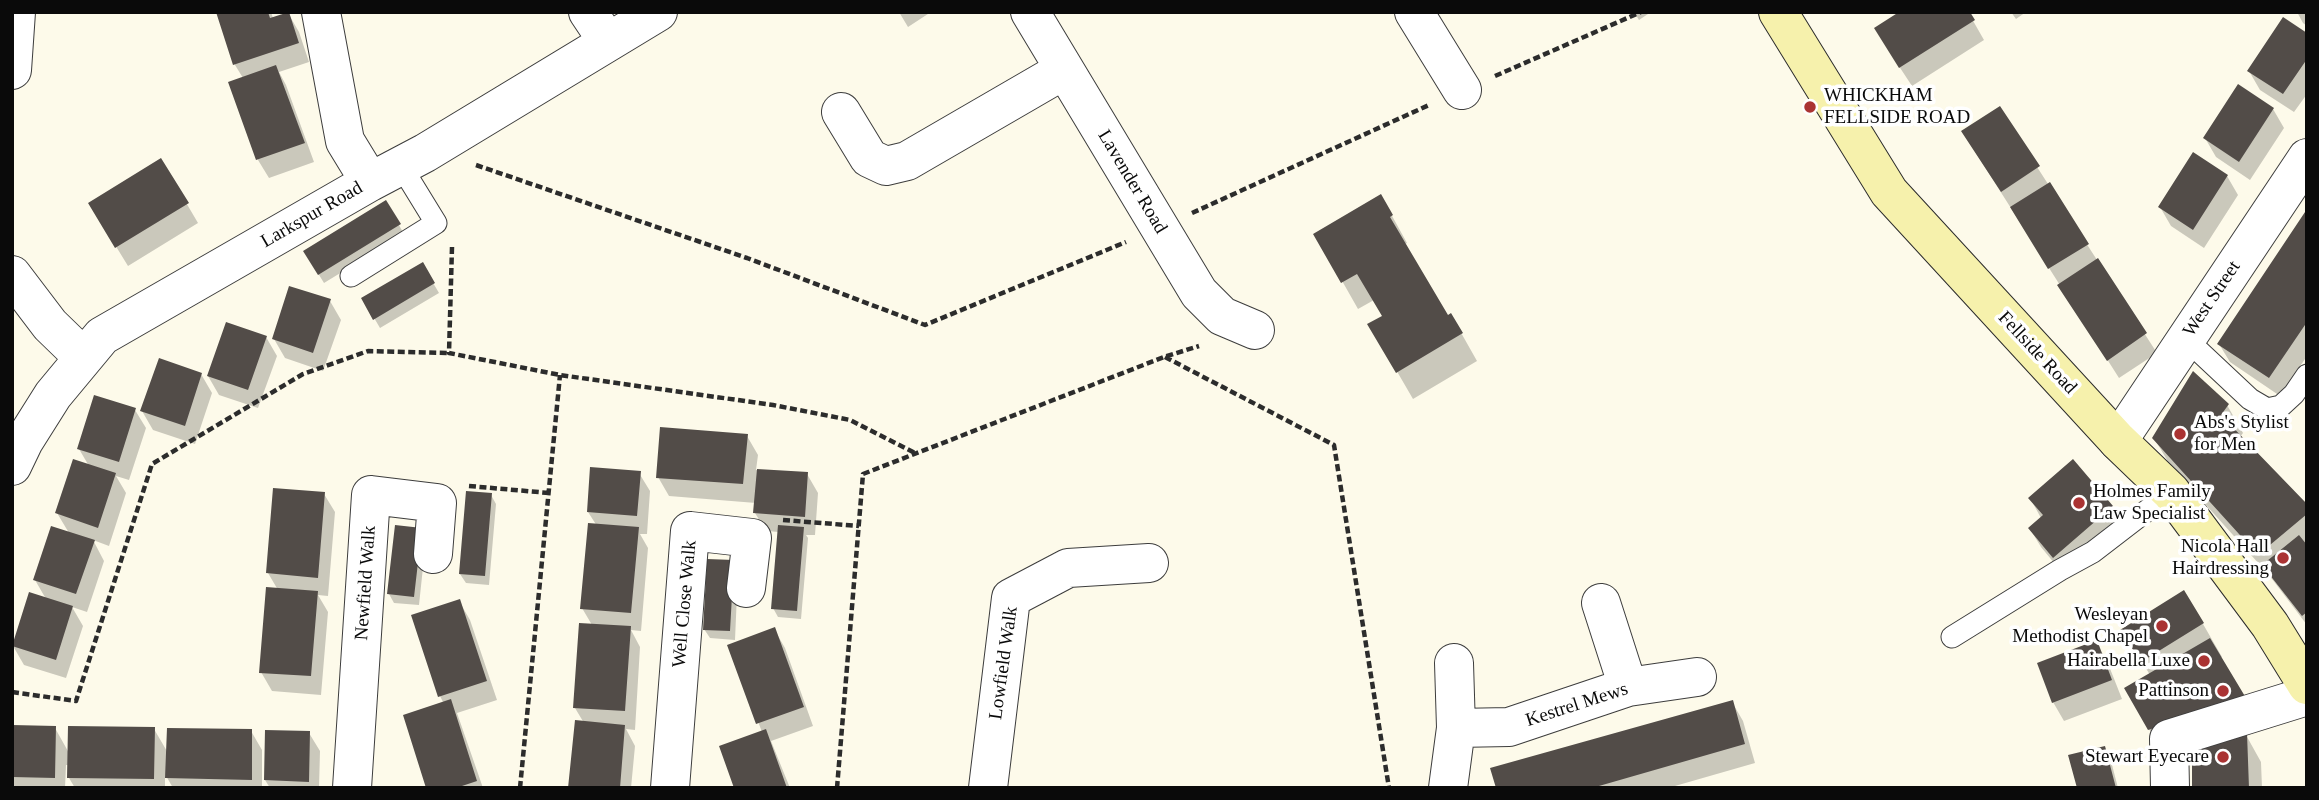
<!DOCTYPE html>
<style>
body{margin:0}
#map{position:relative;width:2319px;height:800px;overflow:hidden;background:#fdfaea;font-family:Georgia,serif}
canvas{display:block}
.frame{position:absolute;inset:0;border:14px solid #0a0a0a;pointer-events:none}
</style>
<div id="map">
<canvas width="2319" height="800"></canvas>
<div class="frame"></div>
</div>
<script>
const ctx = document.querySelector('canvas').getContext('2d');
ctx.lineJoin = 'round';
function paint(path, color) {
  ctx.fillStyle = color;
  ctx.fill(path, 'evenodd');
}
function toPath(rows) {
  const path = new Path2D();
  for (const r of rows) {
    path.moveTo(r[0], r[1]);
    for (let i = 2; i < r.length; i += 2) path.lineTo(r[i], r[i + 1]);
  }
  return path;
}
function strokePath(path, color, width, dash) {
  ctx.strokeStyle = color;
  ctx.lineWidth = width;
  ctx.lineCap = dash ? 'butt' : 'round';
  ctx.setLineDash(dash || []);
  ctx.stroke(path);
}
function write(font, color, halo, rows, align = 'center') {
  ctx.font = font + ' Georgia,serif';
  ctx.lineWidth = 7;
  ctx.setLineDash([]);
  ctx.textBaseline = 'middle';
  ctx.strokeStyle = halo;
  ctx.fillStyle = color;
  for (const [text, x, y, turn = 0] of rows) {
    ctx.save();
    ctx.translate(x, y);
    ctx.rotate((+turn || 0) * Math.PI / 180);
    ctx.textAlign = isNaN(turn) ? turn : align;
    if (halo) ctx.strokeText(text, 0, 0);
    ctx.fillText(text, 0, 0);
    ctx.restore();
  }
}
const shadow = toPath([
 [218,12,271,12,273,18,288,13,299,32,309,62,279,72,286,85,314,162,269,178,258,160,230,83,243,78,235,65],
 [899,12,931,12,908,27],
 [1634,12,1651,12,1639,20],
 [1968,12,1984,40,1912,86,1887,48],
 [2011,12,2026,12,2016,19],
 [2297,12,2307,12,2307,26,2303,23],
 [2307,35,2307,94,2294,112,2260,90,2249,71],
 [1999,108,2157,353,2119,378,1974,150],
 [2273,109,2284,128,2250,180,2216,157,2205,138],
 [161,160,198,223,128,266,101,222],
 [2227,176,2238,195,2204,248,2171,226,2160,207],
 [1381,196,1407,243,1405,244,1447,317,1451,315,1477,361,1413,399,1370,325,1384,317,1374,300,1358,309,1316,235],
 [386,202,404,234,324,283,305,252],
 [2307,212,2307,356,2280,396,2230,362,2219,344],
 [422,264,439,293,380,328,363,299],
 [330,301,341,320,323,371,285,358,274,339],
 [266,337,277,356,258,408,219,395,208,376],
 [201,374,212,393,195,444,153,430,142,411],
 [2227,405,2243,433,2240,437,2307,507,2307,625,2269,575,2170,465,2154,438],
 [135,410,146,428,129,480,116,476,126,493,109,546,93,540,104,561,87,612,72,607,83,626,66,678,24,665,13,646,46,599,35,580,69,533,57,513,89,466,79,449],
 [747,436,758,455,756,470,807,474,818,493,815,535,806,535,808,538,801,619,778,617,773,608,779,532,766,531,755,513,756,503,669,496,658,477],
 [639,473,650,491,647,534,640,534,648,548,641,631,631,630,640,647,635,730,626,729,635,746,631,788,570,788,584,723,575,708,592,625,582,608,597,526,588,512],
 [324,494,335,512,328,596,318,595,328,612,321,695,272,691,261,672,278,590,268,573],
 [491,495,496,504,489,585,466,583,460,574],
 [2030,498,2112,507,2122,526,2064,575,2041,547,2030,529,2041,518],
 [426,539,419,605,394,603,389,594],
 [738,571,735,640,710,638,704,629],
 [459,601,470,620,497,700,457,713,483,788,428,788,444,704,440,696],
 [2203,624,2222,657,2220,658,2246,735,2261,762,2262,788,2194,788,2194,747,2165,757,2126,689,2150,675,2123,630],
 [774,629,785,648,813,726,771,741,790,788,736,788,762,732,729,646],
 [2096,643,2107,661,2122,699,2064,721,2053,702],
 [1732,702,1743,721,1755,763,1668,788,1498,788],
 [12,727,55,728,69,753,154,729,168,753,251,731,262,750,262,788,173,788,165,774,165,788,75,788,69,778,69,765,66,765,65,788,12,788],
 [309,733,320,751,319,788,270,788,265,780],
 [2105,748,2110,757,2118,788,2079,788]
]);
const building = toPath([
 [216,12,268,12,270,18,289,12,299,43,233,65],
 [1899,12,1970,12,1975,20,1899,68,1874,28],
 [2283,17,2307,33,2307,59,2283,94,2247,71],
 [276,65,305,143,256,160,228,82],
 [2238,84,2274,108,2239,162,2203,138],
 [2000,106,2040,166,2001,192,1961,131],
 [2193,152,2228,175,2193,230,2158,207],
 [161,158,189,203,115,248,88,203],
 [2050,182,2089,244,2048,269,2010,207],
 [1381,194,1393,215,1390,217,1448,315,1451,313,1463,333,1396,373,1367,324,1382,316,1357,274,1341,283,1313,234],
 [386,200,401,224,318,275,303,251],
 [2307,209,2307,322,2269,378,2217,344],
 [2098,258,2147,333,2107,361,2057,285],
 [423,262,435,283,373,320,361,298],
 [289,286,331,299,313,353,272,339],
 [226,322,267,336,248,390,207,376],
 [159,358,202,373,185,426,140,411],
 [2193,371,2229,404,2221,415,2307,504,2307,514,2258,555,2152,438],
 [94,395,136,408,119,462,77,449],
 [660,427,748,434,743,484,656,478],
 [73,459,116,473,98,528,55,513],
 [2073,459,2113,506,2053,558,2028,528,2043,515,2028,498],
 [590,467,641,471,637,516,587,512],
 [757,469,808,472,805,517,753,513],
 [273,488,325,492,318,578,266,573],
 [466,491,492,493,485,576,459,574],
 [588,523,639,527,631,613,580,609],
 [395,525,422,528,414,597,387,594],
 [778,525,804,527,797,611,771,609],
 [51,526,95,540,76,594,33,580],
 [2299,535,2307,545,2307,612,2302,616,2262,565],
 [707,559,734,560,730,631,703,630],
 [266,587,318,591,311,676,259,673],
 [2184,590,2204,623,2141,662,2120,630],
 [29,592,73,606,56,660,12,646],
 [460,599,487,681,438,697,411,615],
 [579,623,631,626,625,711,573,708],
 [775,627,804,707,756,724,727,645],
 [2210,638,2246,698,2148,730,2124,688],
 [2097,640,2112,680,2052,703,2037,663],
 [451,699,477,781,456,788,426,788,403,715],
 [1733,700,1745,744,1592,788,1496,788,1490,768],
 [575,720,625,725,620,788,568,788],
 [12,725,56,726,55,778,12,777],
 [68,726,155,727,154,779,67,778],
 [167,728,252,729,252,780,165,778],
 [766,729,787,788,734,788,719,746],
 [265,730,310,731,309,782,264,780],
 [2247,733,2249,788,2192,788,2192,749],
 [2105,746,2116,788,2077,788,2068,755]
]);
const path = toPath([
 [1495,76,1641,12],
 [476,165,747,258,925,325,1126,242],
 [1192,213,1429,105],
 [452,247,449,353,560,375,773,405,850,420,915,453],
 [1165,357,1334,445,1389,788],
 [469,486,549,493],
 [783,520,859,526],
 [12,692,76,701,152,464,303,374,368,351,449,353],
 [520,788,560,375],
 [837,788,863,474,1164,357,1199,346]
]);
const lane = toPath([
 [351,276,436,223,401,166],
 [2186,339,2250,399,2267,409,2281,406,2294,394,2307,375],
 [1952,637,2060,570,2093,552,2171,492]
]);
const street = toPath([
 [321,12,345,141,370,182],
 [588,12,608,42],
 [1030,12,1199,293,1222,316,1255,330],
 [1414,12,1462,90],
 [12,70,16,12],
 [841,112,869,158,886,166,907,161,1064,70],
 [12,275,50,325,83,357],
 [2118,441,2307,158],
 [12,466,24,441,53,395,102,336,370,182,425,153,658,12],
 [1601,603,1628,687],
 [1456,728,1509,727,1628,687,1697,677],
 [352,788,371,495,437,503,433,554],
 [670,788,690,531,752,538,746,588],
 [988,788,1011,598,1068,568,1149,563],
 [1448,788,1456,728,1454,663],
 [2170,788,2169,739,2307,696]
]);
const secondary = toPath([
 [1778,12,1889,192,2118,441,2171,492,2270,625,2307,685]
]);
const markers = [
 [1810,107,7,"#a33"],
 [2180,434,7,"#a33"],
 [2079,503,7,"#a33"],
 [2283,558,7,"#a33"],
 [2162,626,7,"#a33"],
 [2204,661,7,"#a33"],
 [2223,691,7,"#a33"],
 [2223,757,7,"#a33"]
];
const poiNames = [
 ["WHICKHAM",1824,96,"left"],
 ["FELLSIDE ROAD",1824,118,"left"],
 ["Abs's Stylist",2194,423,"left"],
 ["for Men",2194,445,"left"],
 ["Holmes Family",2093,492,"left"],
 ["Law Specialist",2093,514,"left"],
 ["Nicola Hall",2269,547],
 ["Hairdressing",2269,569],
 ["Wesleyan",2148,615],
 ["Methodist Chapel",2148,637],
 ["Hairabella Luxe",2190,661],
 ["Pattinson",2209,691],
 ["Stewart Eyecare",2209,757]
];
const streetNames = [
 ["Lavender Road",1132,182,59],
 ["Larkspur Road",312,215,-30],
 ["West Street",2212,299,-56],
 ["Fellside Road",2037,353,47],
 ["Newfield Walk",366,583,-86],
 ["Well Close Walk",685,604,-85],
 ["Lowfield Walk",1004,663,-82],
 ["Kestrel Mews",1577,705,-18]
];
paint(shadow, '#0003');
paint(building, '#524c48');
strokePath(lane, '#3d3d3d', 23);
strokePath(street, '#3d3d3d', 40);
strokePath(secondary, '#2c2c2c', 40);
strokePath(path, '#2c2c2c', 4.5, [7, 3.5]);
strokePath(lane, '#fff', 21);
strokePath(street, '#fff', 38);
strokePath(secondary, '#f6f1ac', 38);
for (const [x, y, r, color] of markers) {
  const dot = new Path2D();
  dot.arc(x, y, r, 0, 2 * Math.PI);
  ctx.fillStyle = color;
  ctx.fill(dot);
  strokePath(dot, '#fff', 2.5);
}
write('19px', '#0a0a0a', '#fff', poiNames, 'right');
write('19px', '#0a0a0a', '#fff', streetNames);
</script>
